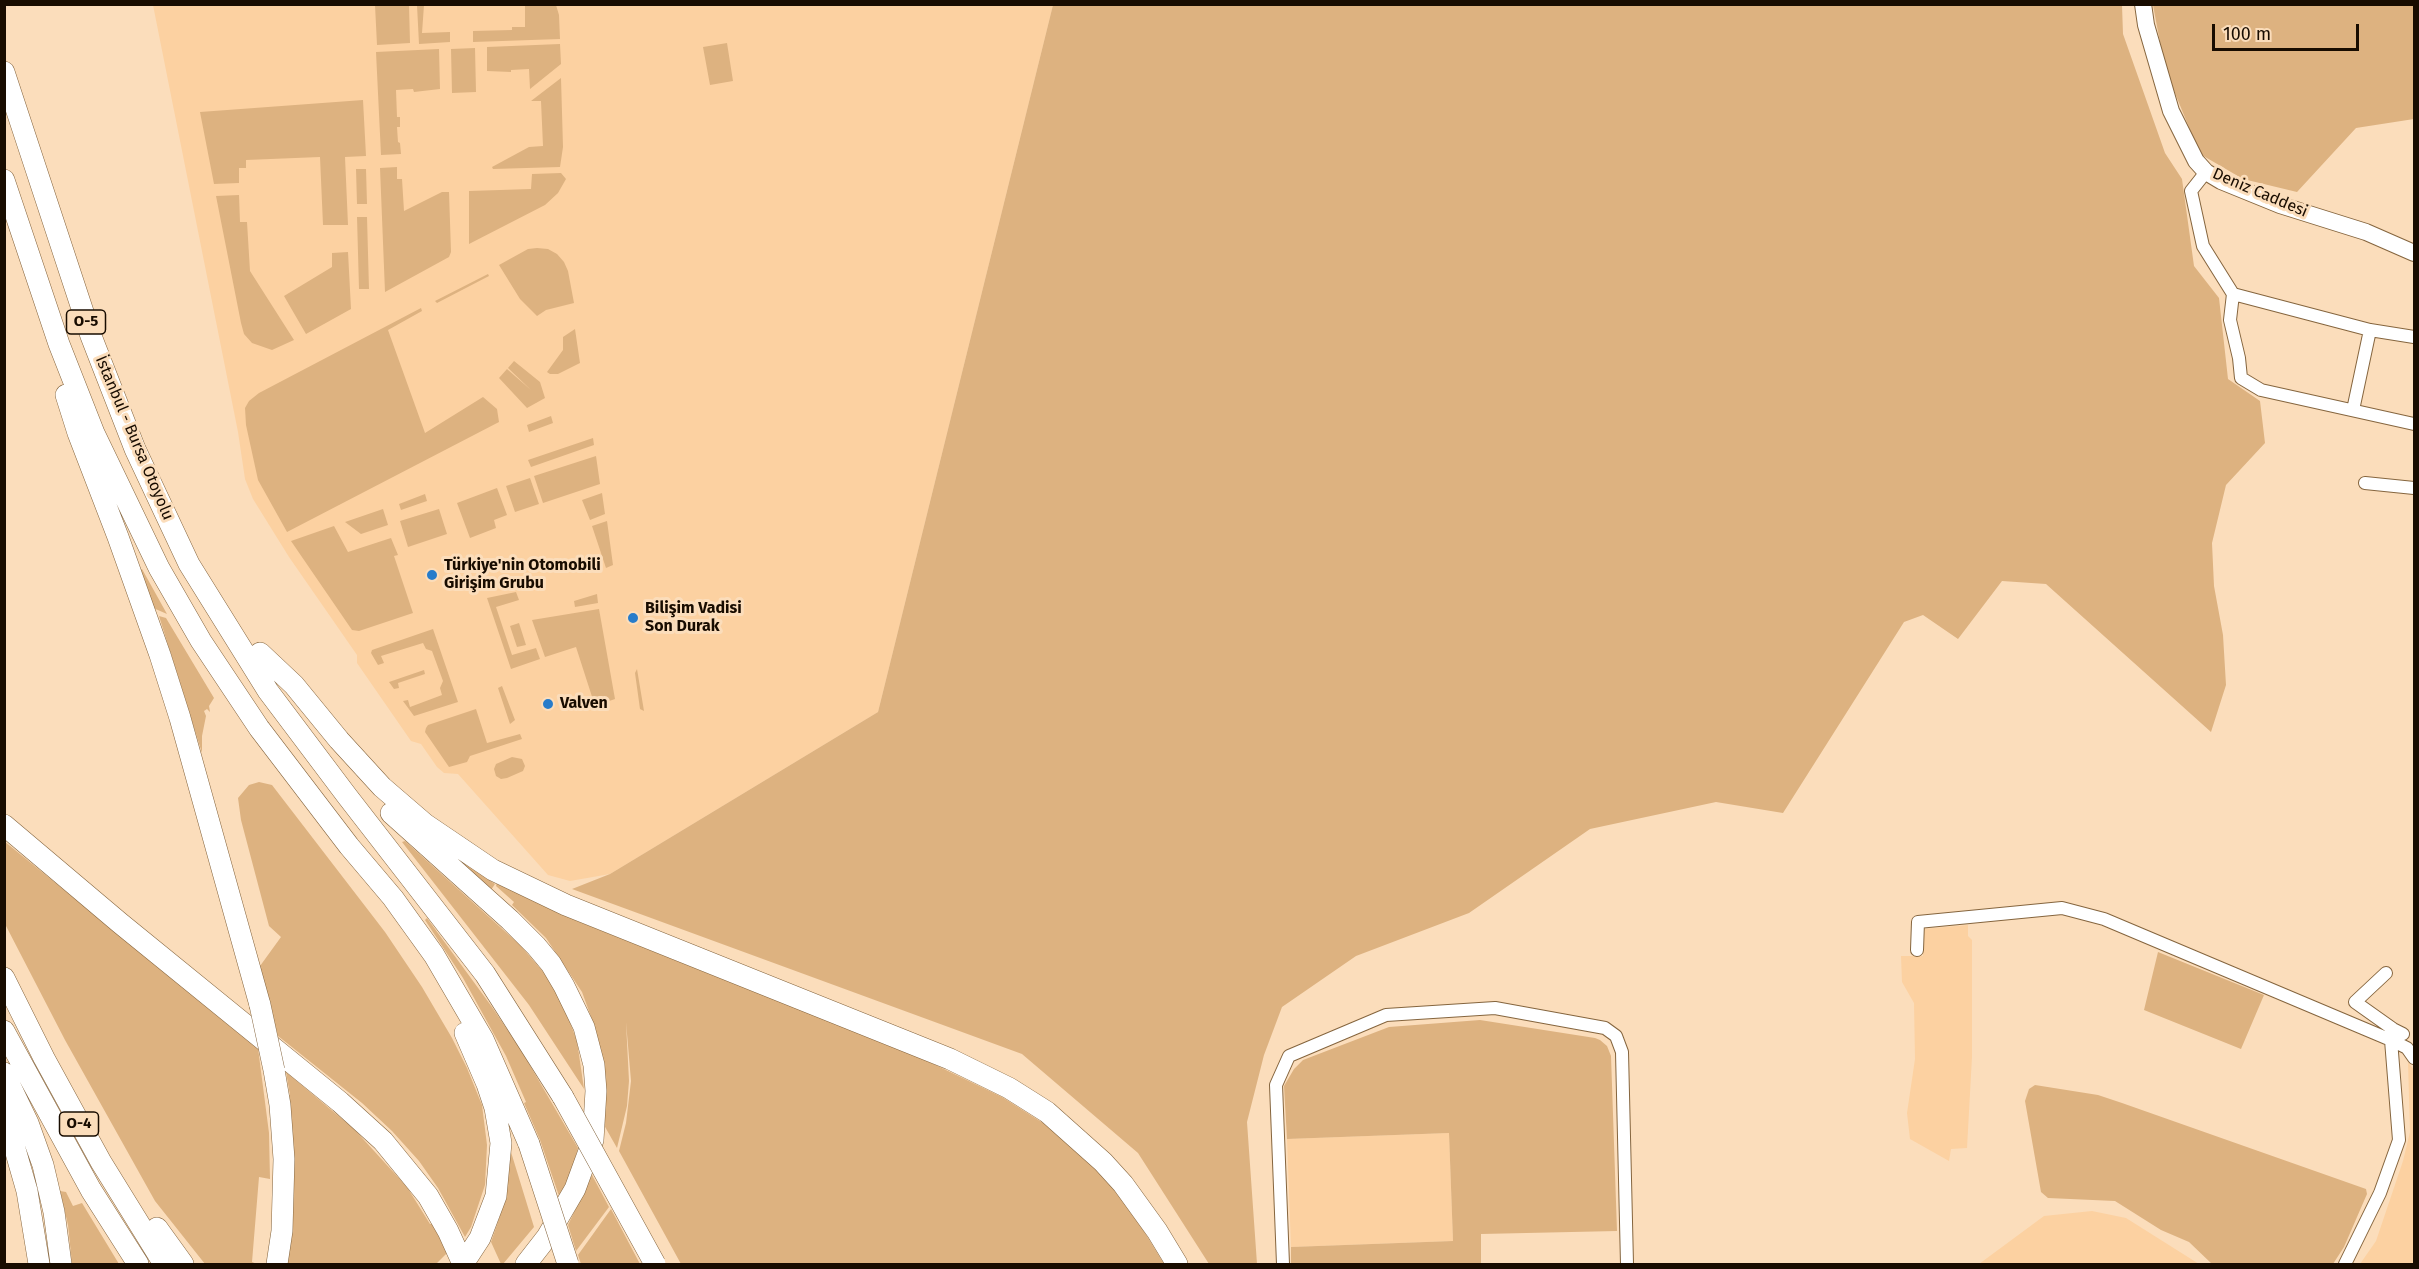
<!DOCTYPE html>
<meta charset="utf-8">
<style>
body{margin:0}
#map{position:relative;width:2419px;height:1269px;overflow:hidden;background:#fbddbb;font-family:"Fira Sans",sans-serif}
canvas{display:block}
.frame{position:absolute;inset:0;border:6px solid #180c00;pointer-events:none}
.scale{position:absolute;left:2212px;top:24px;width:147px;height:27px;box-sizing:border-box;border:3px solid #180c00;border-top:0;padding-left:8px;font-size:18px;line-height:21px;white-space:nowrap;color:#180c00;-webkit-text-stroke:4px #fbddbb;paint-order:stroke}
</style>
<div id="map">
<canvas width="2419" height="1269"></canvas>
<div class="frame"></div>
<div class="scale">100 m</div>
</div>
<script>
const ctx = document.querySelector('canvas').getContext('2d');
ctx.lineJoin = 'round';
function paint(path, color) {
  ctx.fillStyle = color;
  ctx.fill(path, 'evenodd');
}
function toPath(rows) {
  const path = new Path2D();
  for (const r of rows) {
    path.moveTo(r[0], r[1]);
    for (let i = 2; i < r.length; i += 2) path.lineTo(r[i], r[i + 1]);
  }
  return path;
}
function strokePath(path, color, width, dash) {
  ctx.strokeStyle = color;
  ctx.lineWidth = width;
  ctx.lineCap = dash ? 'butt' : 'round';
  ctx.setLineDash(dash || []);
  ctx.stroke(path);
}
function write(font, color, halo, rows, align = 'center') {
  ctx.font = font + ' "Fira Sans",sans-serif';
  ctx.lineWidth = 6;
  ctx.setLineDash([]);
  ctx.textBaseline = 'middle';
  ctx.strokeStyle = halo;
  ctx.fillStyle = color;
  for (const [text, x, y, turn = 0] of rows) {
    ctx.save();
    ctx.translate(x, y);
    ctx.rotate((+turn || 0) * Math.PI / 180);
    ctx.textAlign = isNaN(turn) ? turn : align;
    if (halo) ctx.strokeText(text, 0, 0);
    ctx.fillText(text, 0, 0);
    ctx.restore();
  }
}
const built = toPath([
 [153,5,1053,5,878,712,610,874,570,881,548,875,458,774,444,773,437,767,421,744,411,741,357,663,357,655,289,557,253,499,245,479,238,432],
 [1968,925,1968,936,1972,940,1972,1057,1967,1148,1951,1149,1949,1161,1910,1139,1907,1113,1915,1059,1914,1003,1902,982,1901,956,1923,956,1923,929],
 [2408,1062,2414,1070,2414,1264,2360,1264,2376,1241,2403,1161,2410,1132],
 [1449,1133,1453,1241,1291,1247,1287,1139],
 [2092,1211,2126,1218,2199,1264,1979,1264,2044,1216]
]);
const green = toPath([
 [375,5,409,5,410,43,377,45],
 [417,5,424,5,422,33,450,32,450,42,419,44],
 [525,5,556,5,559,15,560,39,473,42,473,31,512,30,512,27,525,27],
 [1053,5,2122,5,2123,34,2165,153,2182,179,2194,266,2219,298,2228,379,2260,401,2265,443,2226,485,2212,543,2214,586,2223,635,2226,685,2211,732,2046,584,2002,581,1958,639,1923,615,1904,622,1783,813,1716,802,1590,829,1469,913,1356,956,1282,1007,1264,1055,1247,1122,1257,1264,1209,1264,1138,1153,1022,1054,572,889,610,874,878,712],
 [2153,5,2414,5,2414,119,2356,128,2297,192,2243,179,2200,154,2165,69],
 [727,43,733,81,710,85,703,47],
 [560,44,561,64,530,89,529,69,511,70,511,72,487,71,487,47],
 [475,48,476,92,452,93,451,49],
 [439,49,440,89,414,92,413,89,396,90,397,117,400,117,400,127,397,127,398,142,400,143,401,154,381,155,376,52],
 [561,78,563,147,560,167,493,169,492,167,529,147,543,146,541,101,531,101],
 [363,100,366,156,345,157,348,225,323,225,320,157,246,160,246,168,239,168,239,183,214,184,200,112],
 [397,167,397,179,402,179,404,211,442,192,449,192,451,252,449,257,385,292,380,168],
 [356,169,366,169,367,204,357,204],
 [561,173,566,179,558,193,545,205,469,244,469,191,531,189,532,174],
 [239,195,240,222,247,222,250,271,294,340,272,350,252,343,244,334,241,323,216,196],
 [357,217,367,217,369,289,359,289],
 [537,248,548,249,557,254,564,262,568,271,574,303,546,310,537,316,520,299,499,265,528,249],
 [348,252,351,309,306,334,284,296,332,267,332,253],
 [488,274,489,276,437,303,435,301],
 [421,308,422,311,388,330,425,433,483,397,497,409,499,422,287,532,258,480,246,425,245,408,249,401,259,393],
 [575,329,580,363,558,374,550,374,547,372,563,350,563,337],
 [514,361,540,382,545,398,527,408,499,378,507,369,531,390,508,368],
 [551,416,553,423,529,432,527,425],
 [593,438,594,445,531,467,528,460],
 [596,456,600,484,543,503,534,476],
 [530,478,539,504,515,512,506,486],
 [497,488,507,515,494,520,496,528,470,538,457,503],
 [602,493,605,514,590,520,582,500],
 [425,494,427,501,401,510,399,504],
 [383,509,388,525,361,534,345,522],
 [439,509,447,534,408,547,400,521],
 [607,521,613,565,606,568,592,526],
 [334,526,348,552,391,538,398,555,394,556,413,613,359,631,352,630,291,541],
 [142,569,167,614,151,607,140,570],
 [516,592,519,600,496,607,512,655,536,648,540,659,511,669,487,598],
 [597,594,598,603,575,607,574,601],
 [599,609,615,699,595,706,576,647,545,657,532,620],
 [159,616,166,618,214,698,209,706,210,712,207,709,204,711,206,716,202,736,202,753],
 [519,623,526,645,517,647,510,626],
 [433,629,458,702,414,716,403,701,408,700,410,707,442,695,440,688,443,681,432,651,426,649,423,643,381,656,384,663,378,665,371,653,372,650],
 [637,669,644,711,640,709,635,673],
 [424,670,425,674,398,683,399,688,394,689,389,682],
 [502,686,515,720,510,724,498,688],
 [476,709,487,743,520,734,522,739,470,756,467,762,449,767,425,732,426,728,428,725],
 [512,757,522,759,525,766,523,771,507,778,501,779,496,776,494,769,496,764],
 [259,782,272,785,385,932,422,987,452,1038,467,1068,482,1105,487,1145,485,1185,471,1227,465,1237,438,1188,419,1161,392,1131,362,1103,278,1036,260,966,281,937,269,926,241,820,238,798,249,785],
 [4,841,258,1048,269,1133,270,1179,259,1177,252,1262,257,1264,205,1264,155,1201,65,1040,5,924],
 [405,841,520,945,545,974,563,1004,577,1041,584,1089,529,1005,402,842],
 [459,860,491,877,489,880,495,884,491,890],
 [497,882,577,921,921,1058,1002,1097,1043,1123,1079,1153,1108,1182,1134,1215,1164,1264,681,1264,619,1151,626,1123,631,1081,626,1022,629,1081,627,1106,617,1148,600,1118,601,1060,594,1025,582,992,546,938,512,905,514,902,496,886],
 [427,918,492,1007,521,1050,578,1148,569,1179,559,1196,540,1140,524,1103,526,1102,506,1056,463,978,425,920],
 [2158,952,2264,995,2241,1049,2144,1010],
 [1480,1020,1595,1038,1600,1040,1607,1046,1611,1056,1617,1231,1481,1234,1481,1264,1291,1264,1291,1247,1453,1241,1449,1133,1287,1139,1284,1086,1294,1069,1303,1060,1389,1027],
 [286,1072,354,1129,407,1187,430,1224,433,1224,447,1253,436,1264,286,1264,287,1096,290,1095],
 [2035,1085,2098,1095,2122,1103,2366,1189,2367,1194,2344,1247,2333,1264,2212,1264,2189,1242,2161,1230,2115,1201,2048,1198,2041,1192,2025,1101,2029,1089],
 [511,1152,534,1227,503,1264,501,1264,491,1242,499,1219,507,1186],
 [592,1175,609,1207,576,1251,568,1225],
 [60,1191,66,1192,73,1206,82,1203,119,1264,72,1264,68,1225],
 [611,1209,640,1264,581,1264,578,1255]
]);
const minor = toPath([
 [2206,172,2191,191,2203,246,2233,294,2370,330,2414,337],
 [2233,294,2230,320,2239,358,2241,378,2261,390,2414,424],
 [2353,410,2370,330],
 [2365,483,2414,488],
 [1917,950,1918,922,2062,908,2104,919,2391,1040,2399,1140,2380,1193,2345,1264],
 [2386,973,2355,1002,2393,1029,2403,1034],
 [2391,1040,2407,1048,2414,1058],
 [1283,1264,1276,1085,1289,1056,1386,1015,1495,1008,1605,1028,1616,1036,1622,1052,1627,1264]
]);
const secondary = toPath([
 [2143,4,2146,25,2171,111,2196,161,2206,172,2221,181,2280,205,2366,232,2414,253]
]);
const motorway = toPath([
 [4,72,91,336,135,449,189,564,268,691,347,796,485,974,563,1097],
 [4,180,59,344,94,433,159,568,201,641,259,728,349,846,393,898,434,955,483,1039,529,1144],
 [66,395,78,433,118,537,160,655,180,718,260,1005],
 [260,653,294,685,339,740,382,787,425,824,493,870,566,905,950,1059,1009,1088,1047,1112,1103,1162,1123,1184,1157,1231,1177,1264],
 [391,813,510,920,536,946,551,964,564,986,584,1027,594,1065,596,1091,593,1140,575,1189,547,1237,526,1264],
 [4,825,120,923,340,1102,383,1141,428,1196,448,1231,463,1264],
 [4,978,44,1058,101,1162,164,1264],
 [4,1031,91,1190,138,1264],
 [274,1070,280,1105,284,1159,282,1231,277,1264],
 [4,1073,28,1123,43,1165,54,1212,61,1264],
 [4,1111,27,1191,39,1264],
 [157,1228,183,1264],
 [463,1264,480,1238,496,1196,501,1143,495,1108,487,1084,465,1033]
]);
const motorwayBridge = toPath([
 [260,1005,274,1070],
 [563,1097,655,1264],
 [529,1144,568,1264]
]);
const markers = [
 [432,575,6,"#277cca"],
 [633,618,6,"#277cca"],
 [548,704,6,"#277cca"]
];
const shields = [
 [86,322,39],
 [79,1124,39]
];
const shieldNames = [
 ["O-5",86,322],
 ["O-4",79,1124]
];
const streetNames = [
 ["Deniz Caddesi",2260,193,23],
 ["İstanbul - Bursa Otoyolu",134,438,67]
];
const poiNames = [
 ["Türkiye'nin Otomobili",444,566],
 ["Girişim Grubu",444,584],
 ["Bilişim Vadisi",645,609],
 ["Son Durak",645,627],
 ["Valven",560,704]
];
paint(built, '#fcd1a1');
paint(green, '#ddb280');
strokePath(minor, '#85653e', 14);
strokePath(secondary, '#85653e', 18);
strokePath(motorway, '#85653e', 22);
strokePath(minor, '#fff', 12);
strokePath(secondary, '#fff', 16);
strokePath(motorway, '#fff', 21);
strokePath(motorwayBridge, '#85653e', 22, []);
strokePath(motorwayBridge, '#fff', 21);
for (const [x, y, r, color] of markers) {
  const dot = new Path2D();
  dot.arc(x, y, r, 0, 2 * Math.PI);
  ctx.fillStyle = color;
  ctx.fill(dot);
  strokePath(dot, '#fbddbb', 2);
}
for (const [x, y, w] of shields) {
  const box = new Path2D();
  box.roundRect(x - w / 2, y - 12, w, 24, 4.5);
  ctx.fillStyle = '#fbddbb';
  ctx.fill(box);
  strokePath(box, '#180c00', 1.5);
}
write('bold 15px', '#180c00', null, shieldNames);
write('16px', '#180c00', '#fbddbb', streetNames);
write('bold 16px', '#180c00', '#fbddbb', poiNames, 'left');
</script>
